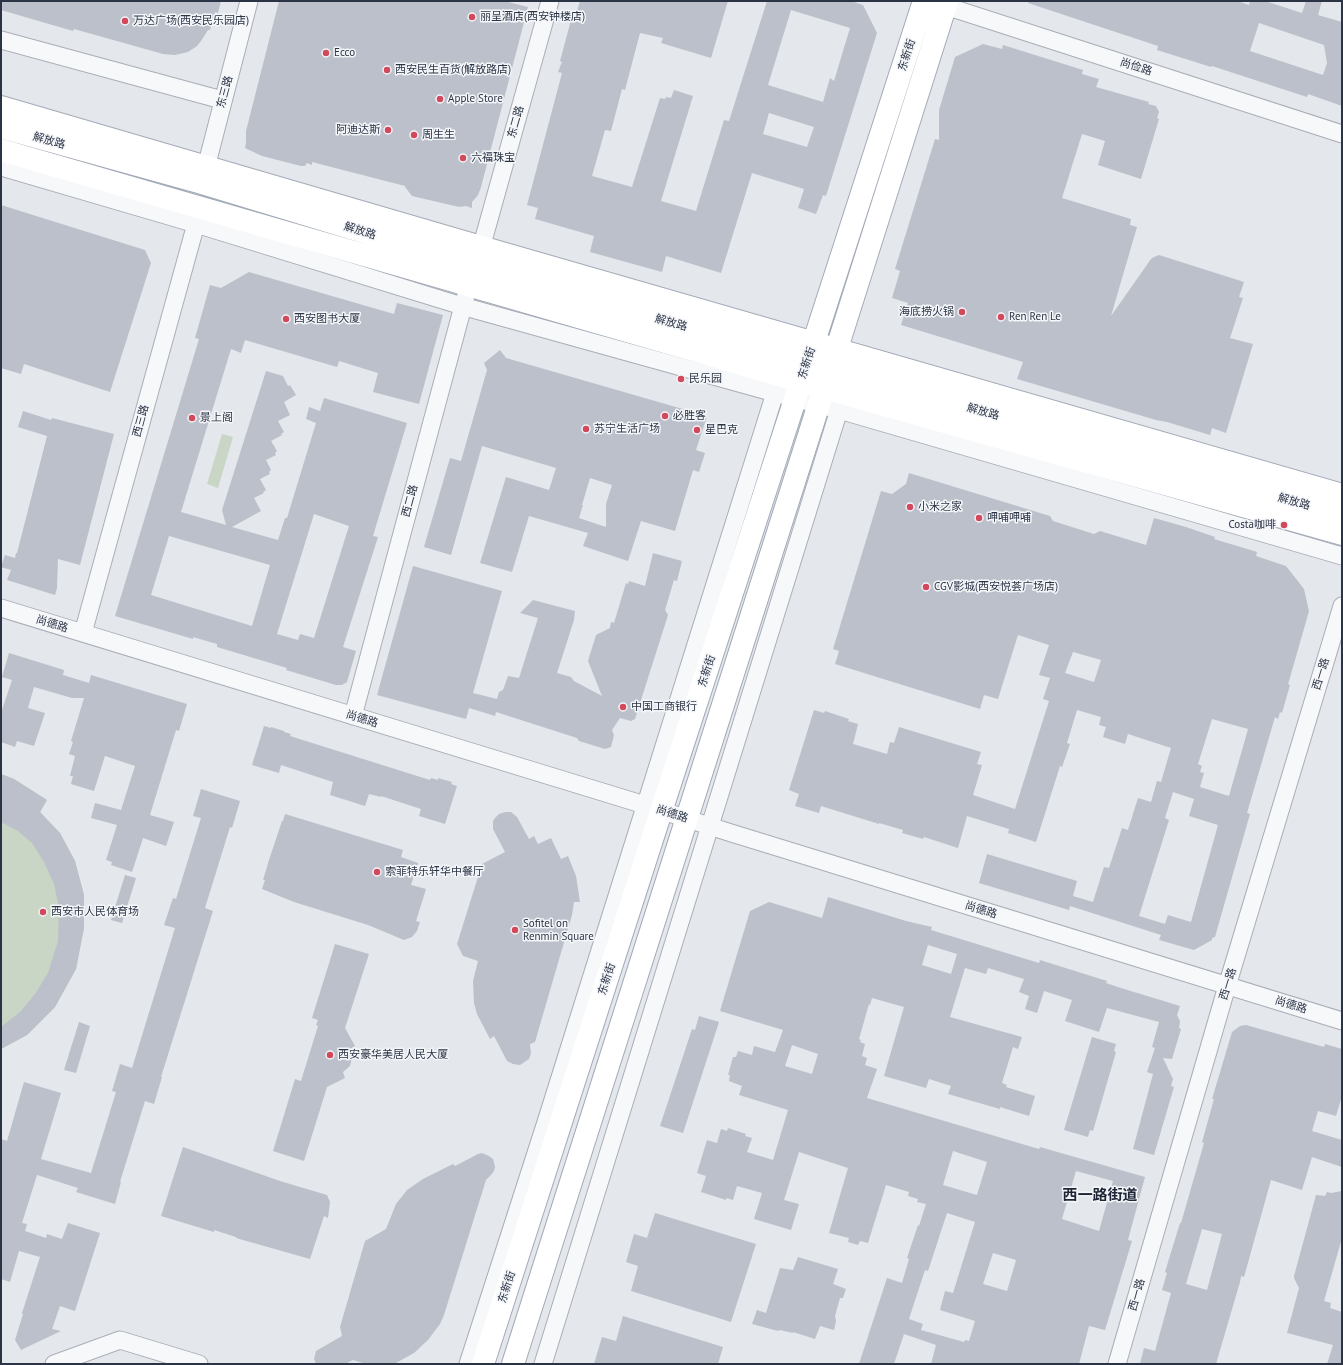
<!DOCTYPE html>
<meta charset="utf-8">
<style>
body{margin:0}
#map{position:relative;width:1343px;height:1365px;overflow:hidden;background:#e4e7ec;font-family:"PT Sans",sans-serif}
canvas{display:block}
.frame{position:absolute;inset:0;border:2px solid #2b3445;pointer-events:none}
</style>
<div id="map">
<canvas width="1343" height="1365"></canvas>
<div class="frame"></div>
</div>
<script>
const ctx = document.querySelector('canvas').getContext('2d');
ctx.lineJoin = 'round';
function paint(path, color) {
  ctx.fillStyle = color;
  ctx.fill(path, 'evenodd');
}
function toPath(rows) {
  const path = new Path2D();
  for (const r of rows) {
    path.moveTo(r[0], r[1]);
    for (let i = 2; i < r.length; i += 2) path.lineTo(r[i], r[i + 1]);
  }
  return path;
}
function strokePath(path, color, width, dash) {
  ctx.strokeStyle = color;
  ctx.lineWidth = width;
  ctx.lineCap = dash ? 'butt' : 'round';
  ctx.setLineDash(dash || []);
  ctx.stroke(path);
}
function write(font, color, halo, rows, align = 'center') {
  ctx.font = font + ' "PT Sans","Noto Sans SC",sans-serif';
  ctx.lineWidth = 3;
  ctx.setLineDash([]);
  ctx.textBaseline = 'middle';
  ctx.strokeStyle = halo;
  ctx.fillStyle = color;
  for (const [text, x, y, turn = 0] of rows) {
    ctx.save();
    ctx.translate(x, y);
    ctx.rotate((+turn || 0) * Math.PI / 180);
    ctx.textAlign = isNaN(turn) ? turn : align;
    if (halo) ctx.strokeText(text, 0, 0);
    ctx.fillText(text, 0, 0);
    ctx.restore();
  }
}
const green = toPath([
 [222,434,233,437,218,488,207,484],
 [1,774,14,779,47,800,40,812,60,833,75,861,84,895,84,928,76,969,55,1007,27,1035,1,1049]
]);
const building = toPath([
 [1,1,221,1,218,13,215,12,210,30,208,30,201,41,197,46,188,52,175,55,163,54,74,29,73,31,1,10],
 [279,1,504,1,528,7,481,187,478,195,472,202,472,208,466,206,459,207,412,196,405,187,405,186,312,162,312,165,307,163,305,166,301,166,262,156,245,148,246,143,246,131],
 [580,1,728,1,711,58,661,43,663,38,640,33,625,90,622,89,611,131,605,130,592,176,632,187,660,98,665,99,666,97,671,98,674,90,693,96,661,201,696,211,724,120,729,121,767,1,851,1,863,5,877,33,826,196,823,195,816,214,798,208,804,189,752,173,721,273,666,256,662,272,590,252,594,236,535,219,538,208,527,205,562,73,558,72,562,62,560,61,571,20,574,21],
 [791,10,850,28,834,81,830,78,823,102,768,85],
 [769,113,814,127,807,147,763,134],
 [1029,1,1237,1,1249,5,1250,1,1265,1,1302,13,1306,1,1322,1,1318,15,1342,22,1342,106,1308,94,1307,97,1212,66,1211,67,1157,50,1158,46,1028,3],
 [1259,23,1324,45,1327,63,1323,75,1250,51],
 [983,44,1002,49,1003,45,1083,70,1082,74,1099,79,1096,87,1149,102,1148,104,1156,106,1159,112,1157,118,1159,119,1141,179,1098,165,1105,141,1082,134,1062,198,1131,219,1130,225,1137,227,1111,316,1151,259,1154,257,1159,255,1244,282,1239,297,1243,298,1230,338,1253,344,1226,433,1212,428,1210,435,1167,422,1156,420,1017,379,1023,362,901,325,908,303,892,298,900,271,895,269,935,139,939,140,939,110,955,57],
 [1,205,145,250,151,263,110,392,24,364,21,374,1,368],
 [249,272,394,314,397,303,443,315,419,404,373,392,378,373,339,361,337,367,245,340,241,353,231,349,181,512,226,525,222,510,266,371,283,376,288,386,290,385,296,395,284,402,290,415,278,421,284,432,281,434,282,435,271,441,277,451,275,453,276,455,266,460,271,470,269,472,270,474,260,479,266,490,263,492,264,493,254,498,261,511,232,527,278,540,285,518,287,518,316,423,306,419,309,407,320,411,324,398,407,423,373,536,378,537,343,647,356,651,347,682,342,685,336,685,286,670,287,668,217,647,217,644,193,637,193,639,115,616,199,339,195,338,210,285,221,288],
 [314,514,349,526,314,638,300,634,298,640,277,634],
 [169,536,270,565,252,626,151,595],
 [500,350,506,358,707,416,696,450,705,453,699,472,693,470,675,531,641,521,628,561,583,546,588,533,529,516,512,572,480,563,506,477,549,490,556,468,482,446,451,555,424,547,450,458,461,461,487,370,484,363],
 [590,478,612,485,606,504,606,527,579,518,583,505,582,505],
 [23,411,51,420,52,418,114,434,80,565,58,559,57,588,55,595,7,580,11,570,1,567,5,555,15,558,16,553,17,553,47,436,18,427],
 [909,473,1050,516,1053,521,1094,534,1100,531,1146,545,1154,518,1186,527,1215,537,1214,539,1257,552,1256,556,1286,566,1304,589,1309,611,1289,681,1288,684,1290,685,1282,713,1280,712,1278,719,1275,717,1247,813,1250,814,1215,937,1212,938,1212,940,1194,950,1159,940,1161,935,1070,906,1069,910,979,883,987,854,1077,881,1073,896,1093,902,1104,867,1109,868,1122,828,1128,830,1138,798,1151,802,1157,781,1161,782,1171,748,1128,734,1125,744,1103,737,1106,727,1099,725,1101,717,1077,710,1067,743,1070,744,1062,767,1060,766,1036,842,1008,833,1009,829,967,816,958,848,924,837,923,839,902,833,903,830,879,823,879,824,821,806,819,813,795,806,799,794,789,790,814,710,824,713,825,711,849,719,848,721,858,724,853,744,887,754,890,742,894,743,899,727,981,752,977,764,982,765,973,795,1015,809,1049,701,1043,699,1050,678,1039,675,1049,645,1018,635,998,699,984,695,980,709,835,664,839,651,833,649,881,491,892,494,906,484],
 [1073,652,1101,660,1094,682,1065,673],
 [1212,719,1248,729,1229,796,1200,787,1204,773,1200,772,1202,766,1198,764],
 [1173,792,1194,799,1189,816,1218,825,1191,922,1168,915,1165,924,1139,916,1169,820,1165,818],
 [653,553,682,561,677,581,674,580,665,610,668,615,635,719,631,721,620,718,612,730,614,735,611,747,605,749,579,741,577,738,496,712,495,716,469,708,466,719,377,695,413,566,502,591,473,693,497,699,499,692,503,690,508,676,519,678,538,618,520,613,533,600,575,611,574,620,557,673,571,677,574,681,602,696,588,661,596,635,610,628,611,622,614,623,626,583,628,584,629,581,645,586],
 [9,653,64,670,63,675,89,683,91,675,187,704,179,731,176,730,150,815,174,822,166,846,143,838,132,872,111,865,112,862,106,860,117,825,91,818,95,803,121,810,135,766,105,756,94,791,71,784,73,776,70,776,75,756,69,754,73,742,71,741,84,698,72,698,34,687,28,708,45,713,34,746,17,741,15,747,1,742,1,713,12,680,2,677],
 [264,726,271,728,271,727,284,731,284,732,291,734,290,736,430,780,431,778,438,780,438,778,452,782,451,784,457,786,445,824,419,816,421,809,381,796,381,797,369,794,365,806,330,795,333,782,281,765,279,773,252,765],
 [1,774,14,779,47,800,40,812,60,833,75,861,84,895,84,928,76,969,55,1007,27,1035,1,1049,1,1027,21,1011,35,994,48,973,58,941,59,907,54,884,44,862,32,843,18,831,1,822],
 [201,789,240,801,232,828,230,827,205,908,213,911,161,1077,162,1077,154,1104,145,1101,120,1182,121,1182,115,1204,76,1192,78,1188,37,1175,22,1223,27,1224,25,1231,46,1238,47,1234,62,1239,68,1223,100,1233,75,1311,60,1306,52,1329,61,1331,21,1350,15,1340,23,1314,22,1313,40,1257,19,1251,10,1282,1,1279,1,1139,7,1141,24,1082,61,1093,41,1159,91,1173,116,1092,112,1091,120,1064,132,1068,175,928,164,925,173,898,176,899,201,818,193,816],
 [505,812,511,812,517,817,529,839,534,836,538,844,551,838,561,859,568,856,576,876,580,902,574,902,572,915,535,1042,530,1044,531,1053,529,1059,520,1065,513,1064,507,1061,494,1036,490,1039,477,1014,474,1003,473,981,478,961,463,956,457,944,482,864,505,852,493,829,493,821,495,818,499,814],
 [285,814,403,850,401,857,418,863,411,885,426,889,416,921,420,922,417,931,412,937,404,940,368,925,294,902,262,889,265,880,263,880,269,860,282,821,283,821],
 [125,875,136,878,122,923,111,920],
 [828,897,906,921,932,927,931,930,1039,963,1040,960,1107,981,1106,983,1121,988,1180,1006,1177,1015,1180,1021,1179,1028,1181,1029,1172,1059,1163,1058,1173,1079,1171,1086,1174,1087,1154,1155,1133,1149,1153,1074,1147,1072,1155,1048,1152,1047,1159,1022,1107,1008,1099,1032,1065,1021,1072,1000,1044,991,1037,1013,1025,1009,1029,996,1019,992,1024,979,988,968,986,974,965,968,950,1017,1022,1037,1018,1049,1013,1047,1002,1083,1007,1085,1006,1087,1035,1096,1029,1116,1000,1107,1000,1109,948,1094,951,1086,929,1079,926,1088,884,1076,904,1007,872,998,870,1005,869,1004,859,1039,861,1040,860,1042,865,1044,862,1056,867,1058,865,1065,877,1069,867,1098,1039,1149,1040,1147,1145,1177,1128,1240,1132,1241,1105,1330,1089,1326,1079,1364,931,1364,936,1345,904,1334,894,1364,859,1364,887,1278,902,1283,909,1259,907,1258,918,1225,919,1226,926,1204,917,1202,918,1199,908,1196,909,1192,886,1185,868,1243,860,1241,858,1245,848,1242,849,1238,829,1233,848,1168,799,1152,784,1200,799,1204,791,1230,754,1219,762,1193,737,1186,733,1200,726,1198,726,1200,701,1192,706,1176,697,1173,707,1140,717,1143,721,1129,727,1131,728,1128,746,1134,745,1136,752,1138,747,1152,773,1160,788,1110,739,1095,742,1086,729,1081,730,1075,728,1075,733,1057,736,1057,738,1051,752,1055,754,1046,775,1052,783,1030,720,1011,750,911,769,902,822,918],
 [928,945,957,954,951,974,922,965],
 [792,1045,818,1054,812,1074,785,1066],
 [953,1151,987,1162,977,1195,943,1185],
 [1076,1171,1113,1181,1099,1231,1062,1219],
 [947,1213,975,1222,953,1293,945,1291,940,1310,975,1321,969,1341,965,1340,964,1342,921,1330,923,1324,909,1319,925,1270,928,1271],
 [993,1253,1016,1260,1007,1291,983,1284],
 [335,944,369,954,345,1028,355,1046,350,1049,352,1058,350,1066,343,1072,345,1078,327,1087,304,1161,273,1151,295,1079,301,1081,318,1026,316,1025,318,1020,312,1018],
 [699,1016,719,1022,683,1133,660,1126,692,1029,695,1030],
 [79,1022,90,1026,76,1073,64,1070],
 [1246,1025,1324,1047,1325,1044,1342,1049,1342,1096,1336,1116,1318,1111,1312,1131,1342,1140,1342,1167,1312,1157,1302,1190,1271,1180,1244,1277,1241,1276,1240,1282,1216,1364,1140,1364,1144,1348,1155,1351,1171,1293,1162,1290,1167,1273,1165,1272,1180,1223,1181,1223,1200,1157,1204,1143,1202,1142,1214,1099,1212,1099,1232,1032,1240,1026],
 [1202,1229,1222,1234,1207,1290,1186,1284],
 [1092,1037,1116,1044,1114,1051,1116,1052,1093,1131,1090,1130,1088,1137,1064,1130],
 [183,1147,280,1181,327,1195,330,1202,328,1218,324,1216,310,1259,236,1238,236,1237,214,1230,214,1232,161,1216],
 [482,1153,489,1156,493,1159,495,1167,494,1171,491,1175,486,1180,444,1315,440,1324,428,1340,414,1353,394,1364,366,1364,353,1360,345,1364,316,1364,314,1359,316,1351,342,1336,340,1327,365,1241,386,1229,396,1204,407,1190,423,1179,453,1164,455,1166,478,1154],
 [1342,1191,1342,1238,1324,1301,1331,1303,1330,1308,1342,1312,1342,1364,1327,1364,1333,1345,1287,1333,1299,1288,1294,1278,1294,1276,1316,1195,1325,1196,1327,1192,1331,1193],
 [655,1213,756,1244,731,1322,631,1291,638,1266,626,1262,634,1234,647,1238],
 [798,1257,838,1269,833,1284,846,1289,843,1298,840,1298,835,1316,836,1321,834,1330,820,1326,815,1339,793,1332,793,1333,780,1330,778,1331,752,1324,757,1310,766,1313,780,1268,793,1270],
 [623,1316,723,1347,718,1364,594,1364,602,1337,616,1341]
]);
const minor = toPath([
 [930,1,1342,134],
 [1,40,222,100],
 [1,167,196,224,462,306,775,393,839,410,1342,556],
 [203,179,249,1],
 [478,259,550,1],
 [1,608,635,802,728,832,1342,1021],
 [83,633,199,213],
 [353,716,466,295],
 [54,1364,120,1340,199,1364],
 [468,1364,546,1122,775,393],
 [543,1364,839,410],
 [1117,1364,1227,986,1342,606]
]);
const major = toPath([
 [1,107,481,247,1342,495],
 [1,127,202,183,476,266,1342,516],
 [1,150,824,388,1342,534],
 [809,357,924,1],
 [832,364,947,1],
 [483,1364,668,790,801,381],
 [513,1364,824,388]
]);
const markers = [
 [472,17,4,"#d1495b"],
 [125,21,4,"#d1495b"],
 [326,53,4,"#d1495b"],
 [387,70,4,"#d1495b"],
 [440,99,4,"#d1495b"],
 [388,130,4,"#d1495b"],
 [414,135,4,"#d1495b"],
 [463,158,4,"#d1495b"],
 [962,312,4,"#d1495b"],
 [1001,317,4,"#d1495b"],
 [286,319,4,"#d1495b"],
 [681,379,4,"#d1495b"],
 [665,416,4,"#d1495b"],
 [192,418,4,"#d1495b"],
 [586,429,4,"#d1495b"],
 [697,430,4,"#d1495b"],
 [910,507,4,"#d1495b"],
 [979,518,4,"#d1495b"],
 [1284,525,4,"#d1495b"],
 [926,587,4,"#d1495b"],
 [623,707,4,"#d1495b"],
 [377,872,4,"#d1495b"],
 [43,912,4,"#d1495b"],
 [515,930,4,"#d1495b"],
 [330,1055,4,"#d1495b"]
];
const poiNames = [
 ["丽呈酒店(西安钟楼店)",480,17],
 ["万达广场(西安民乐园店)",133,21],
 ["Ecco",334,53],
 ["西安民生百货(解放路店)",395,70],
 ["Apple Store",448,99],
 ["阿迪达斯",380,130,"right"],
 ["周生生",422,135],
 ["六福珠宝",471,158],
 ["海底捞火锅",954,312,"right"],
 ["Ren Ren Le",1009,317],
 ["西安图书大厦",294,319],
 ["民乐园",689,379],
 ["必胜客",673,416],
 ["景上阁",200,418],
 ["苏宁生活广场",594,429],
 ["星巴克",705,430],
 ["小米之家",918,507],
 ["呷哺呷哺",987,518],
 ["Costa咖啡",1276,525,"right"],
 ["CGV影城(西安悦荟广场店)",934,587],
 ["中国工商银行",631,707],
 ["索菲特乐轩华中餐厅",385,872],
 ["西安市人民体育场",51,912],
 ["Sofitel on",523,924],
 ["Renmin Square",523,937],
 ["西安豪华美居人民大厦",338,1055]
];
const streetNames = [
 ["东新街",907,55,-72],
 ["尚俭路",1136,67,18],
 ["东三路",225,92,-75],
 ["东二路",516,122,-74],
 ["解放路",49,141,16],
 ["解放路",360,231,17],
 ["解放路",671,323,16],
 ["东新街",807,363,-72],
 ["解放路",983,412,16],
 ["西三路",141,421,-75],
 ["西二路",410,501,-75],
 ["解放路",1294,502,16],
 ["尚德路",52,624,17],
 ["东新街",707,671,-72],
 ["西一路",1321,674,-73],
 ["尚德路",362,719,17],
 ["尚德路",672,814,18],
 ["尚德路",981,910,17],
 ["东新街",607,979,-72],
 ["西一路",1228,984,-73],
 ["尚德路",1291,1005,17],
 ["东新街",507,1287,-72],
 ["西一路",1137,1295,-74]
];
const districtNames = [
 ["西一路街道",1100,1196]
];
paint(green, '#c9d6c5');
paint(building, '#bbc0ca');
strokePath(minor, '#a9aeb7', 19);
strokePath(major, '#a3abb8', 24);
strokePath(minor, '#f7f8fa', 17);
strokePath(major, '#fff', 22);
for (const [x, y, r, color] of markers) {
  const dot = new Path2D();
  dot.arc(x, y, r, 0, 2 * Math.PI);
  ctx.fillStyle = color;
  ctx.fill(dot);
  strokePath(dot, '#f4f6f9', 1.5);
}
write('11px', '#2b3445', '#f4f6f9', poiNames, 'left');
write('11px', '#2b3445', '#f4f6f9', streetNames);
write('bold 15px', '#1d2536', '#f4f6f9', districtNames);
</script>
